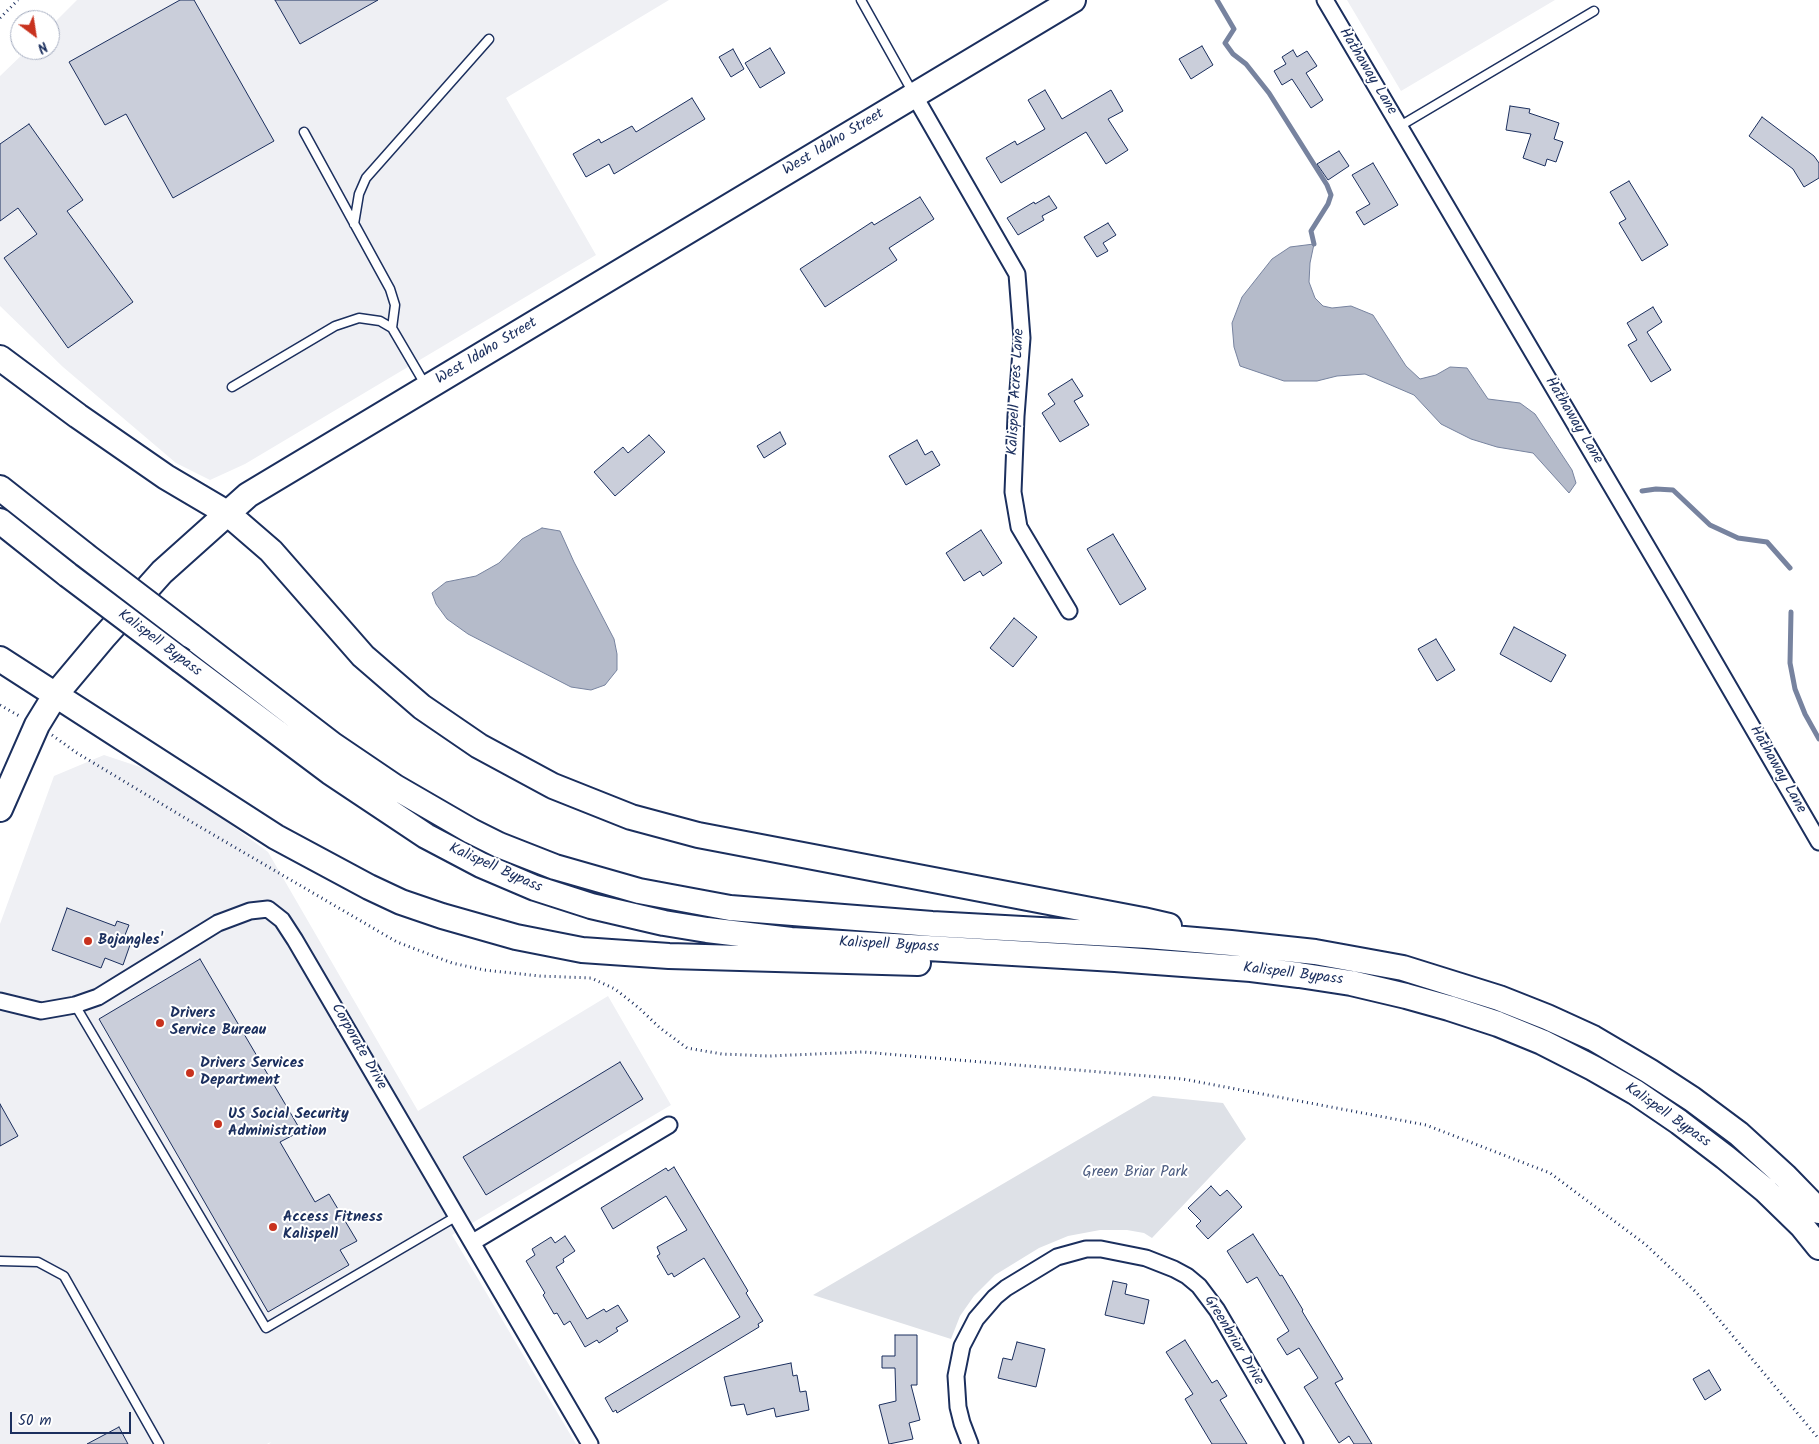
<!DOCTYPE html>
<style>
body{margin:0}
#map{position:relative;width:1819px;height:1444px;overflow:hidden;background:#fff;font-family:Kalam,sans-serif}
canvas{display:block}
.north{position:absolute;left:10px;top:10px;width:50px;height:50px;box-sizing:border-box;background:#fff;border:1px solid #a4acbf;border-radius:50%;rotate:149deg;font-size:14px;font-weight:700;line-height:20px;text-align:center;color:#1b2f5e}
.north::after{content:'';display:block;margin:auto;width:18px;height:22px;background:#c8321e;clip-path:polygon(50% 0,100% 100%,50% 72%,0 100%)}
.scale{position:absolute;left:10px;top:1412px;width:121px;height:22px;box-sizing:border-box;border:2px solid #1b2f5e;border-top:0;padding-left:6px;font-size:15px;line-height:18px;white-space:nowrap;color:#1b2f5e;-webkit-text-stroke:4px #fff;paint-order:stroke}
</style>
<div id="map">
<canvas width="1819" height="1444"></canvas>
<div class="north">N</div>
<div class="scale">50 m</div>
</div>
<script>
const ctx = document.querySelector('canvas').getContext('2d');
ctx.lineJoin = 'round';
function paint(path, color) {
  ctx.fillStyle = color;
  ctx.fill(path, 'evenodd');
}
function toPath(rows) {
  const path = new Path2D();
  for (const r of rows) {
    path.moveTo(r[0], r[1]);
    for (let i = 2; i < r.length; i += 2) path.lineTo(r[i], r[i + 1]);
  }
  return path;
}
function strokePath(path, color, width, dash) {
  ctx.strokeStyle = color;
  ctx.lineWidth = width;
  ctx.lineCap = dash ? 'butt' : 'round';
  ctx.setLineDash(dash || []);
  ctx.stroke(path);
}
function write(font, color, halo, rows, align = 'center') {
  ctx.font = font + ' Kalam,sans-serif';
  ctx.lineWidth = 4;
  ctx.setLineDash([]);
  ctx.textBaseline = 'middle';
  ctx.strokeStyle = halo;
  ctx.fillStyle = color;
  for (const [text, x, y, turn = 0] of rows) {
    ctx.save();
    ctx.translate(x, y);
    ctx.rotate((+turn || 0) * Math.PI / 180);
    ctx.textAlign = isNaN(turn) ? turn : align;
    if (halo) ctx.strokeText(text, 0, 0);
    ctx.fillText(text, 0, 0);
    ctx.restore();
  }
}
const built = toPath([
 [77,0,669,0,506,98,596,255,245,464,210,480,176,463,63,367,0,306,0,76,27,50,50,50,50,27],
 [1347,0,1555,0,1401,91],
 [104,755,161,774,268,852,418,1111,608,996,671,1105,452,1235,576,1444,269,1444,271,1442,267,1444,0,1444,0,924,54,776]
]);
const green = toPath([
 [1153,1096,1223,1103,1246,1139,1152,1238,1144,1233,1127,1230,1100,1230,1068,1236,1039,1248,995,1275,974,1296,960,1316,951,1339,813,1295]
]);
const water = toPath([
 [1314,244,1310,263,1309,282,1315,298,1323,306,1332,308,1351,306,1373,315,1406,366,1420,379,1436,375,1450,367,1467,368,1488,399,1520,403,1535,414,1572,470,1576,483,1569,493,1533,453,1497,447,1471,439,1441,424,1414,395,1365,374,1337,376,1317,381,1284,381,1240,366,1234,347,1232,323,1242,297,1272,259,1290,247,1314,244],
 [542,528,560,531,574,562,614,639,617,654,617,670,605,685,591,690,571,687,468,634,447,619,436,604,432,593,446,582,476,576,499,563,522,539,542,528]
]);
const stream = toPath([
 [1217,0,1234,29,1225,43,1233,54,1246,64,1269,93,1327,185,1331,195,1328,204,1311,231,1314,244],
 [1642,491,1656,489,1673,490,1710,525,1738,538,1767,542,1790,568],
 [1791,612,1790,663,1795,689,1805,714,1819,739]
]);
const building = toPath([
 [180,0,194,0,274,141,173,198,126,114,105,125,69,62,180,0],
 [275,0,378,0,300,44,275,0],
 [1202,46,1213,65,1191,79,1179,59,1202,46],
 [770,48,785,73,760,88,745,63,770,48],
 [733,49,744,69,731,77,719,57,733,49],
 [1293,50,1297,57,1307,51,1317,66,1306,73,1323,100,1311,108,1292,79,1282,85,1274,71,1286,64,1282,57,1293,50],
 [1045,90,1062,119,1111,90,1123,111,1108,119,1128,150,1106,164,1086,132,1001,183,986,158,1015,141,1017,145,1045,129,1028,100,1045,90],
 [692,98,705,119,614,174,609,164,586,177,573,154,599,139,601,143,632,126,636,132,692,98],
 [1510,106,1530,109,1529,113,1559,123,1554,139,1563,142,1556,162,1547,159,1545,166,1523,158,1531,134,1506,130,1510,106],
 [1762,117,1814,156,1819,163,1819,178,1804,187,1793,169,1749,136,1762,117],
 [29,124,83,200,67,211,133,302,68,348,4,258,37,234,18,208,0,221,0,144,29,124],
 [1339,151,1349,166,1328,180,1317,164,1339,151],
 [1373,163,1398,205,1364,225,1356,212,1370,204,1352,175,1373,163],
 [1629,181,1668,245,1642,261,1619,223,1626,219,1610,192,1629,181],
 [1049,196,1057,208,1042,216,1044,220,1018,235,1007,218,1034,202,1035,204,1049,196],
 [920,197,934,219,889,248,897,260,825,307,800,269,872,222,874,225,920,197],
 [1108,223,1116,235,1103,243,1108,251,1097,257,1084,237,1108,223],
 [1653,307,1662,322,1647,332,1671,370,1651,382,1628,345,1637,340,1627,323,1653,307],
 [1072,379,1083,396,1074,401,1089,425,1060,442,1042,413,1055,404,1048,394,1072,379],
 [780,432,786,444,764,458,757,446,780,432],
 [649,435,665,452,615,496,594,472,623,447,628,453,649,435],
 [917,440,925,455,932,451,940,465,906,485,889,456,917,440],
 [981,530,1002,563,983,576,980,571,964,581,946,553,981,530],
 [1113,534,1146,589,1120,605,1087,549,1113,534],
 [1014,618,1037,637,1013,667,990,648,1014,618],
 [1514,627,1566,655,1551,682,1500,654,1514,627],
 [1436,639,1455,670,1437,681,1418,649,1436,639],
 [67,908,115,926,117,921,129,925,123,940,131,942,123,965,105,958,101,968,52,950,67,908],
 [200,959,301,1131,280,1142,315,1202,329,1194,357,1241,340,1250,349,1265,268,1312,99,1019,200,959],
 [620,1062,643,1099,486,1195,463,1157,620,1062],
 [0,1104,18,1136,0,1146,0,1104],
 [674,1167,748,1291,746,1293,763,1321,758,1324,759,1327,617,1413,616,1410,613,1412,605,1398,740,1317,704,1258,674,1277,672,1273,668,1275,657,1256,660,1254,657,1247,687,1230,666,1196,613,1229,601,1208,666,1168,668,1171,674,1167],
 [1211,1186,1220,1196,1227,1190,1242,1207,1208,1239,1196,1226,1201,1221,1188,1208,1211,1186],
 [1253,1234,1280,1276,1282,1275,1303,1310,1302,1311,1343,1379,1335,1383,1372,1444,1354,1444,1349,1436,1339,1443,1304,1387,1318,1378,1299,1348,1287,1355,1277,1339,1289,1331,1257,1277,1247,1283,1227,1251,1253,1234],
 [565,1236,575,1251,563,1259,564,1262,556,1267,587,1319,604,1309,606,1312,618,1305,628,1321,616,1328,618,1331,599,1343,597,1340,585,1347,570,1321,564,1325,557,1313,554,1314,543,1295,545,1293,526,1261,535,1255,532,1249,551,1237,555,1243,565,1236],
 [1113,1281,1127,1284,1125,1294,1149,1300,1144,1324,1105,1315,1113,1281],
 [895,1335,917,1335,917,1385,911,1385,920,1420,909,1423,913,1439,889,1444,879,1405,896,1401,895,1368,882,1368,882,1356,895,1356,895,1335],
 [1185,1340,1212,1383,1217,1380,1227,1396,1220,1400,1247,1444,1212,1444,1185,1399,1193,1394,1166,1352,1185,1340],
 [1017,1342,1045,1349,1036,1387,998,1378,1003,1358,1012,1360,1017,1342],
 [791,1363,793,1376,797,1375,800,1392,806,1391,809,1410,776,1417,774,1408,747,1415,744,1404,731,1406,724,1377,791,1363],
 [1709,1370,1721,1390,1705,1400,1693,1379,1709,1370],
 [119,1427,128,1444,87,1444,119,1427]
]);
const path = toPath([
 [0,18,18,0],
 [0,705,21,717],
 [52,735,77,753,195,824,397,942,452,963,484,970,540,976,591,978,615,989,639,1008,660,1028,687,1048,722,1054,769,1056,863,1052,1183,1079,1426,1125,1550,1173,1645,1244,1696,1292,1819,1439]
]);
const service = toPath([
 [861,0,913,93],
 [1400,126,1594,11],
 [304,132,390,289,395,305,392,328],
 [354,224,359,194,366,178,489,39],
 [232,387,335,326,359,318,380,321,392,328,426,386],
 [75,1005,266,1328,457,1216],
 [0,1261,38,1262,64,1276,159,1444]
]);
const minor = toPath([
 [1325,0,1675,594,1819,842],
 [914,95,1017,274,1022,338,1016,416,1013,492,1019,527,1069,611],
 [0,1001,41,1011,75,1005,98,997,218,923,250,911,268,909,282,920,295,940,590,1444],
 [473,1242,669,1125],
 [970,1444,962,1423,958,1407,956,1376,962,1346,976,1319,995,1297,1006,1288,1057,1257,1086,1249,1101,1249,1146,1258,1174,1269,1187,1276,1199,1286,1217,1310,1295,1444]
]);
const trunk = toPath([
 [0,358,78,416,166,477,227,513,271,551,363,656,422,707,479,746,553,786,631,817,698,835,1143,920,1169,926],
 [0,488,85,555],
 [0,521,68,575],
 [191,636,333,745,395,787,471,831,499,845,555,867,639,891,730,908,932,924,1149,936,1231,943,1315,952,1403,968,1499,998,1547,1017,1593,1038,1649,1071,1692,1099,1739,1134,1785,1176,1819,1211],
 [0,659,276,837,369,887,401,902,442,916,516,937,582,950,669,956,918,963],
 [182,661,330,772,426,836,481,865,535,888,591,906,664,923,707,930,791,940,1115,959,1251,969,1299,975,1351,983,1406,996,1449,1008,1498,1024,1542,1042,1593,1068,1635,1092,1679,1122,1725,1157,1765,1190,1802,1226,1819,1247],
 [0,809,37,725,56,694,103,638,162,572,248,495,1073,0]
]);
const trunkBridge = toPath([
 [85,555,191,636],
 [68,575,182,661]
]);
const markers = [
 [88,941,5,"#c8321e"],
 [160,1023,5,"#c8321e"],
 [190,1073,5,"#c8321e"],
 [218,1124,5,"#c8321e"],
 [273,1227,5,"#c8321e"]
];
const streetNames = [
 ["Hathaway Lane",1367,72,59],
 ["West Idaho Street",834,143,-31],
 ["West Idaho Street",487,352,-31],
 ["Kalispell Acres Lane",1017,392,-87],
 ["Hathaway Lane",1573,421,59],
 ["Kalispell Bypass",159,644,37],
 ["Hathaway Lane",1777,770,60],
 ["Kalispell Bypass",495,869,24],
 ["Kalispell Bypass",889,946,3],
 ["Kalispell Bypass",1293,975,7],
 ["Corporate Drive",358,1047,60],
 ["Kalispell Bypass",1667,1116,35],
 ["Greenbriar Drive",1233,1341,59]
];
const poiNames = [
 ["Bojangles'",98,941],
 ["Drivers",170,1014],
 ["Service Bureau",170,1031],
 ["Drivers Services",200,1064],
 ["Department",200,1081],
 ["US Social Security",228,1115],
 ["Administration",228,1132],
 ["Access Fitness",283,1218],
 ["Kalispell",283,1235]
];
const parkNames = [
 ["Green Briar Park",1135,1173]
];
paint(built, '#eff0f4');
paint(green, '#dee1e7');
paint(water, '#b5bbca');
strokePath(water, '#77839f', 1);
strokePath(stream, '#77839f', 5);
paint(building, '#caceda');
strokePath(building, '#1b2f5e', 1);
strokePath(service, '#1b2f5e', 11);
strokePath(minor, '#1b2f5e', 19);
strokePath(trunk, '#1b2f5e', 28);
strokePath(path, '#1b2f5e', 3, [1, 4]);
strokePath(service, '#fff', 8);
strokePath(minor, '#fff', 15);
strokePath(trunk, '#fff', 24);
strokePath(trunkBridge, '#1b2f5e', 28, []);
strokePath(trunkBridge, '#fff', 24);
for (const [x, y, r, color] of markers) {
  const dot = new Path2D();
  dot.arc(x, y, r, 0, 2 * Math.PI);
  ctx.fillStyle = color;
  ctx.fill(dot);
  strokePath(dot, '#fff', 2);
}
write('15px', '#1b2f5e', '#fff', streetNames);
write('bold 15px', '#1b2f5e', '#fff', poiNames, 'left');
write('15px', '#4c5c80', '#fff', parkNames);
</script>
